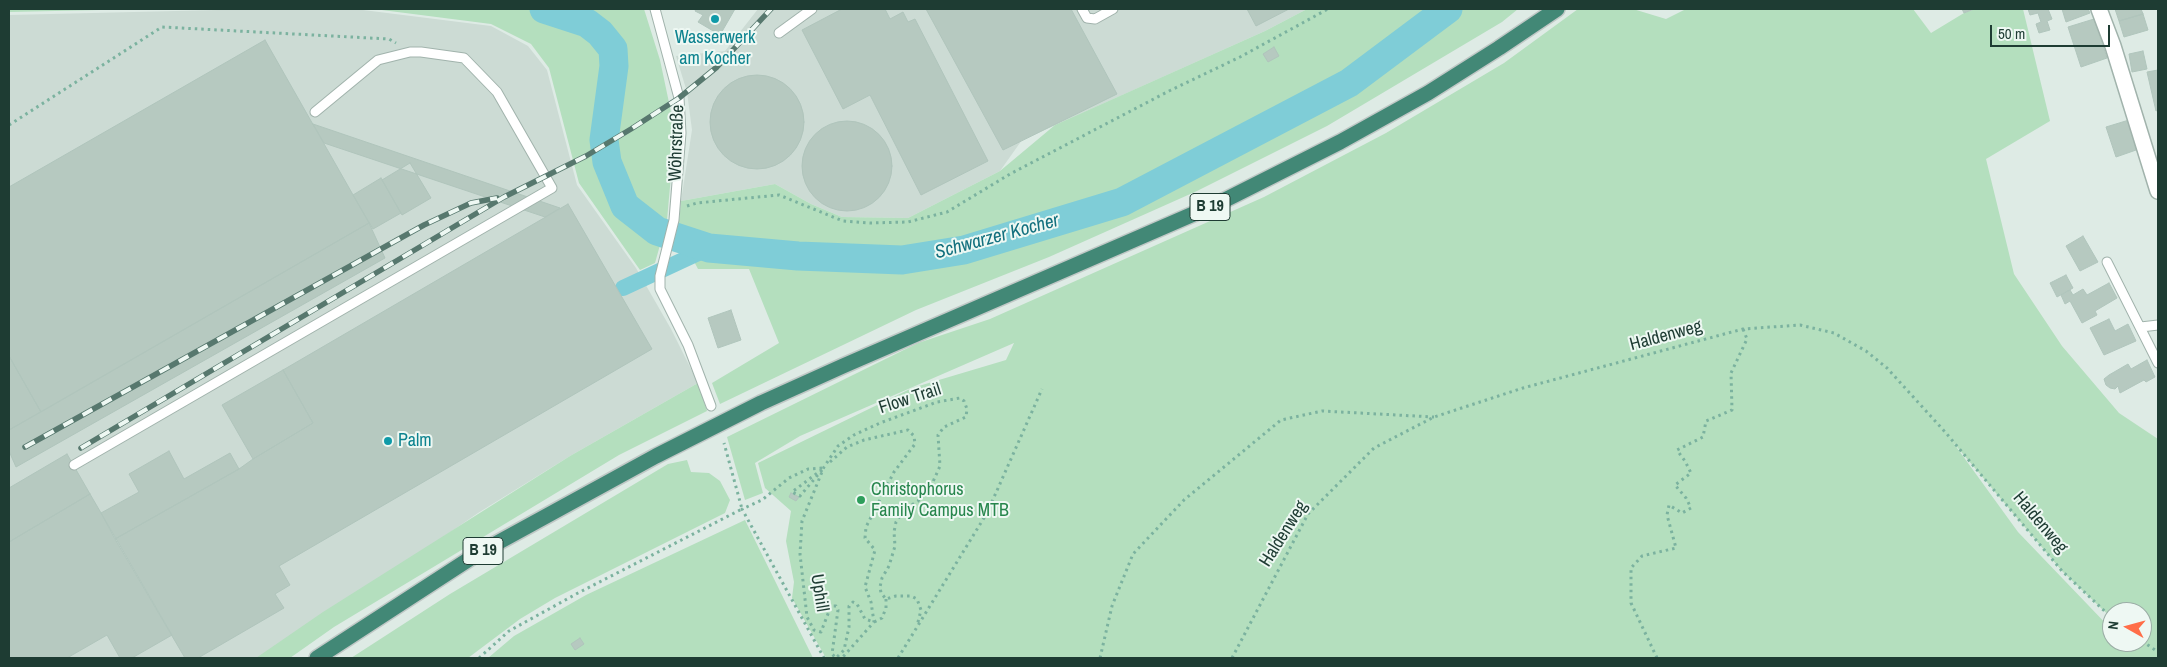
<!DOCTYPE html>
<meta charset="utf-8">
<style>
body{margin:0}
#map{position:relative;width:2167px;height:667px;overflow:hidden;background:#deebe5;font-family:"Archivo Narrow",sans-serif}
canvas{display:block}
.frame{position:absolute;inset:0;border:10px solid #1e3c33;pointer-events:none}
.north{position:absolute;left:2102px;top:602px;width:50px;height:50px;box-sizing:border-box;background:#eef8f3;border:1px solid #9bada6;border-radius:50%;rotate:277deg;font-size:14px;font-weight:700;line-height:20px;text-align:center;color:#1e3c33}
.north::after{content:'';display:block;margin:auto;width:18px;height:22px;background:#ff6e48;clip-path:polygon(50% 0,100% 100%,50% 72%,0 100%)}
.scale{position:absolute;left:1990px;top:25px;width:120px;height:22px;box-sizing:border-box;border:2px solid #1e3c33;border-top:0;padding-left:6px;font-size:15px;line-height:18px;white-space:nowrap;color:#1e3c33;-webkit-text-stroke:4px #eef8f3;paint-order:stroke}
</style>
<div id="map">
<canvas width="2167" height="667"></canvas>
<div class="frame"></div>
<div class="north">N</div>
<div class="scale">50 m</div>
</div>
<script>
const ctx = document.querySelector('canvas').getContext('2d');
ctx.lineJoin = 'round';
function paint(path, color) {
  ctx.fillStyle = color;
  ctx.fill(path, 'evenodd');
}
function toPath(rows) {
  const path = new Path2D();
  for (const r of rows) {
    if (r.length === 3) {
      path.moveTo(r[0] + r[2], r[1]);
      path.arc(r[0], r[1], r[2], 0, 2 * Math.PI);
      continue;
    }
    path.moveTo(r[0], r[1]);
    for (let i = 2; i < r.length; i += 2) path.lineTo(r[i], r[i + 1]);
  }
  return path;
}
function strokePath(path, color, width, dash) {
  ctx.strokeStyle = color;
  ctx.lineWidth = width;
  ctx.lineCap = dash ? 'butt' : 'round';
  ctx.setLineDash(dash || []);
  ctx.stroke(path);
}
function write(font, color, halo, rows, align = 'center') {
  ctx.font = font + ' "Archivo Narrow",sans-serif';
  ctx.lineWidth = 4;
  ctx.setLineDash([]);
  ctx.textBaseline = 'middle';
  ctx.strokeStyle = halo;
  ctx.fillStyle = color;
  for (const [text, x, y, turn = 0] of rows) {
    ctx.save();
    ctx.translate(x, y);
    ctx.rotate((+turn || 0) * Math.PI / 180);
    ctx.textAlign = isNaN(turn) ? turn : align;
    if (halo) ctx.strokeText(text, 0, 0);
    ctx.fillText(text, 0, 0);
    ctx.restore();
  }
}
const built = toPath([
 [259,9,355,9,491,26,528,46,547,70,577,185,636,268,671,329,698,383,570,456,478,513,268,658,9,658,9,15],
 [758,9,1307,9,1265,31,1022,140,1000,171,908,218,842,217,811,204,775,184,681,201,692,130,687,92,676,56,725,51]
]);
const green = toPath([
 [9,9,147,9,9,12],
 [374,9,644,9,660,60,675,131,667,220,655,263,640,270,579,183,549,68,531,44,491,24],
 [1307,9,1518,9,1502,22,1327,126,1197,191,1049,257,916,310,720,404,712,383,779,343,749,269,698,269,678,231,681,201,775,184,811,204,842,217,908,218,1000,171,1055,125,1265,31],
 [1578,9,1633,9,1666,19,1686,9,1913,9,1931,33,1964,13,1975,9,2023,9,2050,121,1986,159,2014,274,2062,346,2119,413,2158,439,2158,658,826,658,792,598,794,582,786,541,791,511,765,488,758,463,912,388,1006,360,1014,343,800,436,755,463,763,493,745,500,727,437,918,343,990,319,1264,197,1386,133,1504,63],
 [1952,441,2062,571,2102,609,2112,618,2112,612,2142,612,2142,642,2133,642,2129,647,2124,642,2112,642,2112,630,2018,532],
 [698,383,707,411,619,455,334,627,290,658,256,658,323,612,570,456],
 [687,460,691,472,709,473,720,481,730,500,725,513,555,598,520,619,468,658,351,658,450,594,668,464],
 [745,520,813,658,488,658,514,636,586,595]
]);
const canal = toPath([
 [623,288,709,248]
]);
const river = toPath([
 [544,9,587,23,600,33,613,49,614,66,604,140,607,162,625,206,657,231,709,248,798,256,902,260,964,250,1122,202,1349,83,1448,9]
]);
const building = toPath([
 [696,9,735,9,720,35,698,22,703,15,695,11,696,9],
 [842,9,885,9,890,19,903,12,908,22,915,19,988,161,921,195,870,95,843,109,802,30,842,9],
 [926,9,1071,9,1117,94,1003,150,926,9],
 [1247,9,1289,9,1256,26,1247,9],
 [1962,9,1974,9,1964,13,1962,9],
 [2028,9,2048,9,2052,19,2047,21,2050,30,2039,33,2036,24,2041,22,2038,13,2030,15,2028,9],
 [2062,9,2088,9,2090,13,2066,22,2062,9],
 [2115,9,2141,9,2143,14,2119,21,2115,9],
 [2143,14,2148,30,2124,37,2119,21,2143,14],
 [2094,19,2107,58,2081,67,2068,27,2094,19],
 [265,40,369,223,41,412,9,356,9,187,265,40],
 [1274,47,1279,56,1268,62,1263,54,1274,47],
 [2143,51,2147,69,2132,72,2129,54,2143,51],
 [2158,70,2158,110,2156,111,2147,72,2158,70],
 [757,122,47],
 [2129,120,2139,149,2116,157,2106,127,2129,120],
 [847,166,45],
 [313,124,560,208,545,217,324,143,313,124],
 [410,163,431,198,402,215,382,180,410,163],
 [381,178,401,213,373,229,353,195,381,178],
 [568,204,652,349,279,566,290,585,275,594,284,608,198,658,185,658,115,539,239,469,253,459,313,423,283,370,568,204],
 [369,223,385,258,16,467,9,451,9,430,369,223],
 [2083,236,2098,262,2080,271,2066,246,2083,236],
 [2066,275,2073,288,2057,297,2050,283,2066,275],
 [2109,283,2117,298,2095,311,2097,315,2082,323,2070,301,2065,304,2061,295,2070,290,2073,295,2083,289,2087,295,2109,283],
 [731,310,741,340,718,348,708,318,731,310],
 [2109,319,2115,331,2128,324,2136,341,2104,355,2090,328,2109,319],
 [9,356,41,412,9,430,9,356],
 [2147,360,2155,377,2146,382,2144,380,2120,393,2118,386,2115,389,2110,388,2106,385,2104,379,2109,375,2128,364,2131,369,2147,360],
 [283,370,313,423,253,459,222,405,283,370],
 [169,451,184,479,230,453,239,469,115,539,101,513,139,492,129,474,169,451],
 [67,454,90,494,9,542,9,488,67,454],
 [791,493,799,497,796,501,789,497,791,493],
 [90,494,172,635,132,658,120,658,107,635,67,658,9,658,9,542,90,494],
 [580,638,584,644,575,650,571,644,580,638]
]);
const path = toPath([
 [9,125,162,27,389,39,396,43],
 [687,206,697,203,779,195,843,221,870,223,908,222,947,212,1010,174,1169,91,1240,57,1328,9],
 [830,462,847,447,864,440,908,430,914,436,915,444,894,472,866,527,865,538,875,550,865,587,871,602,874,622,842,658],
 [822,468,808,469,789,478,762,500,742,509,824,658],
 [822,470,800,496,792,492,824,468],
 [886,599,886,608,882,618,874,622,865,619,857,604,853,602,849,606,849,627,844,650,836,658,832,654,838,610,836,606,831,606,821,632,814,630,807,617,800,554,802,521,824,467,838,446,854,435,880,423,937,402,960,398,964,401,967,409,966,417,944,427,938,435,940,466,932,484,918,501,904,510,896,522,894,532,895,546,889,566,882,578,880,587,881,593,886,599,896,596,911,596,917,599,921,610,917,626],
 [2142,641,2158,652],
 [479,658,509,631,578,593,742,509,724,443],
 [898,658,987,513,1042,389],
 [1100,658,1112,606,1133,554,1184,500,1281,420,1322,411,1434,417],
 [1232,658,1308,514,1374,448,1434,417,1523,388,1743,329,1800,325,1834,333,1866,351,1887,368,1946,433,2062,571,2112,618],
 [1657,658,1631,603,1631,568,1642,556,1676,548,1667,515,1669,505,1682,513,1691,508,1686,498,1675,485,1691,473,1685,461,1677,450,1703,437,1706,421,1732,410,1731,373,1747,339,1743,329]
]);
const service = toPath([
 [655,9,679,98,681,133,674,220,660,276,660,289,688,345,711,406],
 [1082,9,1087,18,1095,19,1113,9],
 [779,33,812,9],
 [2107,262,2158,363],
 [2141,327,2158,325],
 [74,465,552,188,497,92,464,58,421,52,410,52,378,60,315,112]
]);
const minor = toPath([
 [2099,9,2113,46,2158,191]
]);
const trunk = toPath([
 [317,658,477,554,656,456,761,403,843,366,1221,202,1340,142,1428,93,1499,48,1557,9]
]);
const rail = toPath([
 [25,447,424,225,471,203,497,198],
 [81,448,504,197,586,156,631,129,679,98,717,67,771,9]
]);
const markers = [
 [715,19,5,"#0f9aa8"],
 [388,441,5,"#0f9aa8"],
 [861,500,5,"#2e9e5b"]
];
const shields = [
 [1210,207,40],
 [483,551,40]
];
const shieldNames = [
 ["B 19",1210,207],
 ["B 19",483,551]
];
const cultureNames = [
 ["Wasserwerk",715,38],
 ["am Kocher",715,59],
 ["Palm",398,441,"left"]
];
const streetNames = [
 ["Wöhrstraße",677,143,-88],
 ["Haldenweg",1666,336,-15],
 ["Flow Trail",910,399,-18],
 ["Haldenweg",2040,523,50],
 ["Haldenweg",1284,534,-58],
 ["Uphill",819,593,81]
];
const leisureNames = [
 ["Christophorus",871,490],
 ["Family Campus MTB",871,511]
];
const waterNames = [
 ["Schwarzer Kocher",997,237,-15]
];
paint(built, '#ccdbd4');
paint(green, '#b4dfbe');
strokePath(canal, '#7fcdd7', 16);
strokePath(river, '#7fcdd7', 29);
paint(building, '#b6c9c0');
strokePath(building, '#b0c5bc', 1);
strokePath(service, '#a1b3ac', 11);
strokePath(minor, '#a1b3ac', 18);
strokePath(trunk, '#c0c8c6', 18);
strokePath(path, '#7bb29f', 3, [2.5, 4]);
strokePath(service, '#fff', 9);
strokePath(minor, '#fff', 15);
strokePath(trunk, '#428876', 15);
strokePath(rail, '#57786e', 5.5);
strokePath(rail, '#eef8f3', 4, [11]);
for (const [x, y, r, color] of markers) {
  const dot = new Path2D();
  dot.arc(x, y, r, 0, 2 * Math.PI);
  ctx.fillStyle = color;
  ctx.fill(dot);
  strokePath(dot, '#eef8f3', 2);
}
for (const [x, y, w] of shields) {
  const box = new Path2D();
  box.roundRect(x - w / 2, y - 13.5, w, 27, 4);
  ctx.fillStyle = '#eef8f3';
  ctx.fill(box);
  strokePath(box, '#1e3c33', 1);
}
write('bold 16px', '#1e3c33', null, shieldNames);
write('18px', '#0d838f', '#eef8f3', cultureNames);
write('18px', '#1e3c33', '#eef8f3', streetNames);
write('18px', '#27864d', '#eef8f3', leisureNames, 'left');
write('italic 19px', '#12707e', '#eef8f3', waterNames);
</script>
